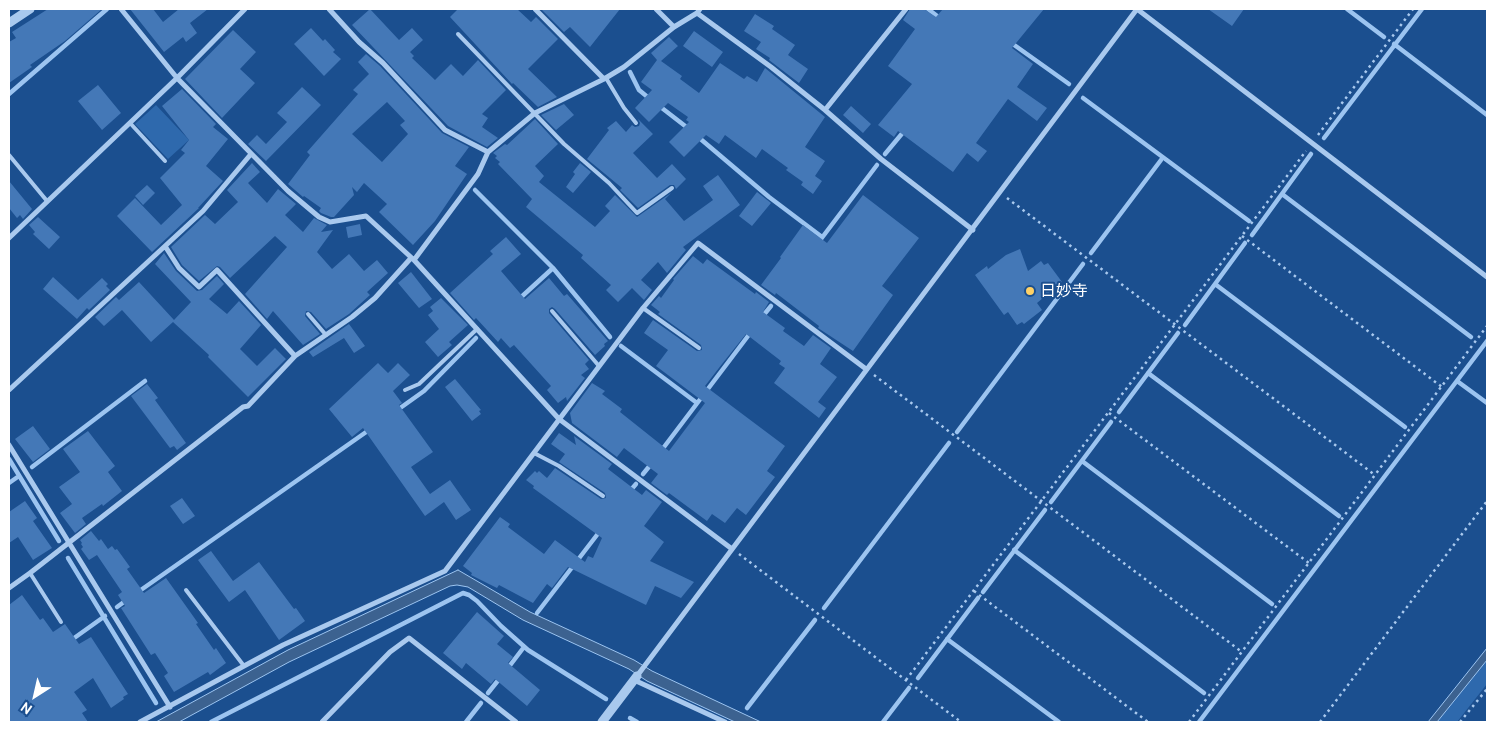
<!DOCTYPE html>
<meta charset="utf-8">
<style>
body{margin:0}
#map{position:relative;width:1496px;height:731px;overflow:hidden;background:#1b4f8f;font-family:Cabin,sans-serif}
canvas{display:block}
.frame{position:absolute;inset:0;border:10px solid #fff;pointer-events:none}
.north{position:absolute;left:10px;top:671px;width:50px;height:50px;-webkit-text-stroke:4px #1b4f8f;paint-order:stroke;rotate:215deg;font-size:14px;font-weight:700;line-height:20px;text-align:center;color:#fff}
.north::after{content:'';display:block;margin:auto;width:18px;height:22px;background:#fff;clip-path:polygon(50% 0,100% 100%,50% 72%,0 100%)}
</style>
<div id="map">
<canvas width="1496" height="731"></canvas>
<div class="frame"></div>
<div class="north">N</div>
</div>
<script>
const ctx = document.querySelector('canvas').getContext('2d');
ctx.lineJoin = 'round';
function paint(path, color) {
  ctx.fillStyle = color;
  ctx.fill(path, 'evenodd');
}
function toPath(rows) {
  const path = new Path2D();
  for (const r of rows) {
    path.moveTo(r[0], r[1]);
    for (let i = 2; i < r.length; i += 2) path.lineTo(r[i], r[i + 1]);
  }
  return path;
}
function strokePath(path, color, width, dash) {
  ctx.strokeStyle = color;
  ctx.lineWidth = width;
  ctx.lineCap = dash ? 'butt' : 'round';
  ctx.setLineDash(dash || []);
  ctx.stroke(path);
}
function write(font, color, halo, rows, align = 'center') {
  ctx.font = font + ' Cabin,"Noto Sans JP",sans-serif';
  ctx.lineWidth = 4;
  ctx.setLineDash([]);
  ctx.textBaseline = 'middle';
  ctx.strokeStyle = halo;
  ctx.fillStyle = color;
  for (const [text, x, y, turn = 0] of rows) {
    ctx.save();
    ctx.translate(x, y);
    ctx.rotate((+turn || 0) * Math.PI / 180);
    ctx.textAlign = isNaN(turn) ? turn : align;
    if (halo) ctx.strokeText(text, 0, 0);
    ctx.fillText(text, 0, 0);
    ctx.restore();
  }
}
const green = toPath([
 [156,105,189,140,168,159,135,124],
 [1487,660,1487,684,1457,722,1437,722]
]);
const water = toPath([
 [458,570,530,612,634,660,652,671,761,722,735,722,647,681,629,669,523,620,468,587,457,585,450,586,289,662,179,722,156,722,288,650,458,570],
 [1487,648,1487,660,1437,722,1428,722,1487,648]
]);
const stream = toPath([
 [928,9,941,19],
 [1347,9,1384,37],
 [1010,42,1069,84],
 [1394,44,1487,115],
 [630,72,639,90,650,99],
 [9,94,107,9],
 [1083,98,1249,221],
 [658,105,689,129],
 [697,136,769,197,822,237],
 [1324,138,1422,9],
 [885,154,905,130],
 [475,190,553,268],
 [1282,194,1471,337],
 [1252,235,1311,154],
 [821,239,877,165],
 [1091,253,1161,160],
 [1215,284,1405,427],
 [518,300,553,268,610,337],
 [762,317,771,306],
 [1185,325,1245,243],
 [621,346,697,403],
 [1148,373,1339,516],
 [1457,381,1487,403],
 [396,411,424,391,476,338],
 [1119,412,1178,333],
 [957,432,1083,264],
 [661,451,751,332],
 [9,459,59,541],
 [1082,461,1272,604],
 [32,467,145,381],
 [643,474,652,463],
 [9,483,19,476],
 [630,491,636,484],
 [1051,502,1111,422],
 [1014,550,1204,693],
 [68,558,156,703],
 [138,592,369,430],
 [983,592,1045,510],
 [117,607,128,599],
 [824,608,949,443],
 [537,613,600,531],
 [947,639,1059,722],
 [70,641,105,616],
 [508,668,524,647],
 [918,678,978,598],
 [488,693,500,678],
 [747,708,815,620],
 [630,718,637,722],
 [211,722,463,593,469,595,477,601,501,626,528,650,606,699],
 [466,722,481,703],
 [883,722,909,688],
 [1199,722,1487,341]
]);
const building = toPath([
 [48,9,102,9,65,41,30,65,32,67,9,83,9,42,16,38,12,32],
 [130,9,153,9,163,22,179,9,208,9,190,23,197,33,186,42,183,37,164,52],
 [370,9,399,40,412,28,423,40,410,52,414,56,412,58,435,80,451,64,463,76,478,60,506,90,482,114,488,118,482,127,498,138,487,147,448,126,352,25],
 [458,9,517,9,531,22,536,17,558,39,528,69,557,97,538,107,513,83,512,84,450,17],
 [544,9,620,9,590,47,570,27,564,32,542,10],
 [910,9,924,9,936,17,943,9,1044,9,1012,48,1033,64,1017,87,1047,108,1037,121,1008,99,976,143,987,151,978,162,967,153,953,172,898,131,894,137,878,125,912,84,888,66,915,29,903,20],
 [1208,9,1244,9,1232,26],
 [755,14,774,26,772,29,795,45,788,55,808,69,799,83,769,60,770,58,756,49,761,42,744,31],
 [311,28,323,41,325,39,335,50,333,52,341,59,324,76,294,44],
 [233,30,256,52,240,69,255,83,222,118,185,79],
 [694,31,723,52,712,67,683,46],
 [669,37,678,46,661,61,682,76,680,79,699,93,720,63,744,79,747,76,757,82,765,68,825,117,805,147,825,161,815,176,822,181,813,194,801,185,803,182,786,170,788,168,762,149,756,158,725,135,719,144,706,135,684,157,669,142,689,122,686,120,688,117,668,103,649,122,635,108,652,90,641,82,657,60,651,53],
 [366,54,380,66,442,133,469,147,455,166,467,174,435,221,413,245,379,212,387,204,364,183,357,192,352,187,354,195,334,217,331,217,321,213,319,211,321,208,304,196,303,197,288,184,310,155,307,152,358,94,353,90,369,74,358,62],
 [387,102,405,121,400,125,408,134,382,162,352,134],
 [98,85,121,113,102,130,78,101],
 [302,87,321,105,266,161,248,144,257,135,266,144,287,122,277,113],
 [182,89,216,124,213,127,228,139,206,166,223,181,198,208,199,208,152,252,117,216,135,198,161,225,182,205,160,178,185,153,181,150,189,140,162,106],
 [564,104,574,115,556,130,541,115],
 [851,106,871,124,863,133,843,115],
 [535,119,558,144,535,166,544,176,539,182,595,227,610,211,605,206,615,195,637,217,671,193,665,199,684,221,713,200,703,186,718,175,740,205,683,247,686,250,667,273,658,262,641,280,652,290,644,300,632,288,618,302,606,290,611,285,581,258,583,255,526,207,532,199,498,164,500,162,495,158,497,156,493,153,505,144,507,145],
 [638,119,653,134,633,153,657,178,672,164,686,179,676,189,674,185,670,185,638,208,620,190,622,188,587,159,609,130,607,128,616,121,626,132,632,125,635,127,639,126,640,123],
 [252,163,260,172,248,183,267,203,278,189,296,204,285,215,303,232,314,218,327,225,321,232,333,230,317,252,332,269,349,254,364,271,377,260,388,273,367,292,370,295,349,314,326,329,311,312,306,311,305,316,320,334,303,345,273,311,267,319,245,294,287,247,275,236,230,278,220,267,217,266,199,281,182,265,171,247,205,215,215,224,238,202,227,190],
 [580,163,591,172,573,193,566,187,575,174,573,172],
 [9,181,32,209,23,219,20,215,17,218,9,208],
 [147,185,155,193,143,205,135,196],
 [757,192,771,203,752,226,739,216],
 [863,195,919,238,882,286,893,295,853,351,818,328,819,326,776,293,775,295,761,285,781,258,780,257,803,225,827,243],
 [38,217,60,237,49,249,33,234,35,232,29,225],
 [360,224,362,235,348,238,346,227],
 [506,237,521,254,501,271,525,299,549,278,564,296,567,294,608,341,604,344,605,346,595,355,555,309,552,307,549,309,549,313,589,360,585,364,589,369,581,375,585,378,567,401,566,397,558,403,547,390,551,386,514,345,510,348,501,338,498,342,476,318,474,320,450,293,493,254,490,251],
 [1020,249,1028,271,1041,261,1044,265,1048,263,1062,282,1037,303,1042,310,1024,324,1022,322,1017,325,1008,312,1004,315,975,275,987,266,988,269,1006,255],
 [164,253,176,271,197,291,202,290,217,276,224,284,209,299,227,314,239,301,261,325,240,349,257,366,275,348,286,359,248,397,208,357,209,355,173,322,151,342,122,310,104,326,95,317,116,297,119,300,139,282,174,320,191,302,155,264],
 [693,256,703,264,707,259,755,294,756,292,769,302,763,312,785,328,783,331,804,346,813,335,831,348,820,364,837,377,818,402,826,408,819,418,774,383,785,368,779,364,781,361,746,334,722,364,705,386,785,446,767,471,775,477,746,515,737,508,725,523,712,514,707,521,669,493,667,495,651,483,658,474,624,448,617,457,572,423,570,413,592,383,605,391,602,394,622,409,620,412,669,451,705,403,656,366,668,350,644,333,653,320,697,351,702,350,701,345,658,314,660,312,651,305,659,296,661,298,674,280,673,279],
 [411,272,432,299,419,308,398,283],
 [53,277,78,300,102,278,108,284,106,286,110,290,89,310,87,308,77,319,43,289],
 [441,298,468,325,449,342,452,345,438,357,425,342,439,329,428,315,433,311,430,307],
 [349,324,365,346,354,353,344,338,313,357,309,352],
 [378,363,388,373,398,363,410,375,393,391,402,403,399,405,433,452,411,467,430,494,450,480,471,510,456,520,444,502,425,516,363,428,352,437,329,409],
 [455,379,481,410,479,411,481,414,472,421,445,387],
 [147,384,158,398,155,400,186,443,177,450,174,446,170,448,131,396],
 [33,426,50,449,33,462,15,439],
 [88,431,115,466,108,472,122,491,103,506,102,504,82,518,86,524,75,533,60,513,72,504,59,487,80,472,63,449],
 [559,433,576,445,574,436,612,464,608,469,642,495,646,490,662,502,644,526,664,542,650,561,694,582,681,598,655,586,646,605,568,567,552,588,547,584,533,603,499,585,497,588,471,575,472,573,463,566,500,517,510,524,508,527,544,554,555,540,585,562,588,556,593,558,602,538,533,488,534,486,526,480,535,471,537,473,539,471,547,478,555,468,601,499,606,498,605,493,559,462,565,454,551,444],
 [182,498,195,516,183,524,170,506],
 [25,501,37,518,33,521,52,548,33,560,18,537,9,543,9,512],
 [91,531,99,541,101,539,108,549,112,546,115,550,117,549,130,567,127,569,144,593,166,578,198,623,196,624,214,650,216,648,226,663,210,675,208,672,174,692,164,676,168,673,155,653,151,655,121,608,125,606,118,595,122,592,97,555,89,560,81,549,83,547,81,544,82,543,80,540],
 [211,551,233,581,259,562,294,609,296,608,305,621,279,640,245,590,229,602,198,560],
 [22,595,40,620,43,618,53,632,65,624,79,644,91,637,128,694,123,697,124,699,111,708,93,678,74,692,87,710,82,713,88,722,9,722,9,605],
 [477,612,504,636,497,644,513,657,508,663,540,690,527,706,495,679,491,684,466,663,462,669,443,653]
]);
const path = toPath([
 [1318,135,1413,9],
 [1007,198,1375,475],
 [1242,236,1442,387],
 [874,375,1242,652],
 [1109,413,1309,563],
 [739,554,961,722],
 [974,591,1148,722],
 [906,680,1306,151],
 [1189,722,1487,326],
 [1320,722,1487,501],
 [1460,722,1487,689]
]);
const service = toPath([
 [458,34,564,144,609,183,637,213,672,188],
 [606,78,624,108,636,123],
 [130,123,165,161],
 [9,155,47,201],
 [643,308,699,348],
 [552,311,599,366],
 [308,314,326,335],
 [405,390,419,384,477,329],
 [534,453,559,466,603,496],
 [30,573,61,622],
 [186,590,244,666]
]);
const minor = toPath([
 [121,9,177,78,288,191,319,217,330,222,366,216,414,260,559,419,732,549],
 [329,9,359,42,383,63,445,130,488,152],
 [535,9,604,79],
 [656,9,674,27],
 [1137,9,1487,277],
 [697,13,771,67,825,110,881,159,973,230],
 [825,110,906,9],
 [9,238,177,78,245,9],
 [165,246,179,268,199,287,217,270,295,356],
 [414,260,478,174,488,152,535,113,604,79,624,67,674,27,697,13,700,9],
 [9,390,203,211,251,154],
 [9,445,170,707],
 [9,588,30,573,243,407,248,406,295,356,352,317,375,298,411,258],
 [637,676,1137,9],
 [634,680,725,722],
 [140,722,283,645,445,571,643,308,698,243,866,369],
 [322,722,390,652,409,638,516,722]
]);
const tertiary = toPath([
 [9,23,30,9],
 [602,722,637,676]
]);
const markers = [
 [1030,291,5,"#ffd166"]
];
const poiNames = [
 ["日妙寺",1040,291]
];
paint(green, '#2e69ad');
paint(water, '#3c6290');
strokePath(water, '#9cc4f0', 1);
strokePath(stream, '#9cc4f0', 4.5);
paint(building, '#4478b7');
strokePath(path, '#a9c9ee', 2.5, [2.5, 4]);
strokePath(service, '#a9c9ee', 4);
strokePath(minor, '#a9c9ee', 5);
strokePath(tertiary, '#a9c9ee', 9);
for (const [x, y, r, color] of markers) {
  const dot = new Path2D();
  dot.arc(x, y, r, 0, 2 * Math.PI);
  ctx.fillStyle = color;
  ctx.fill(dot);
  strokePath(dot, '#1b4f8f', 2);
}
write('16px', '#fff', '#1b4f8f', poiNames, 'left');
</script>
